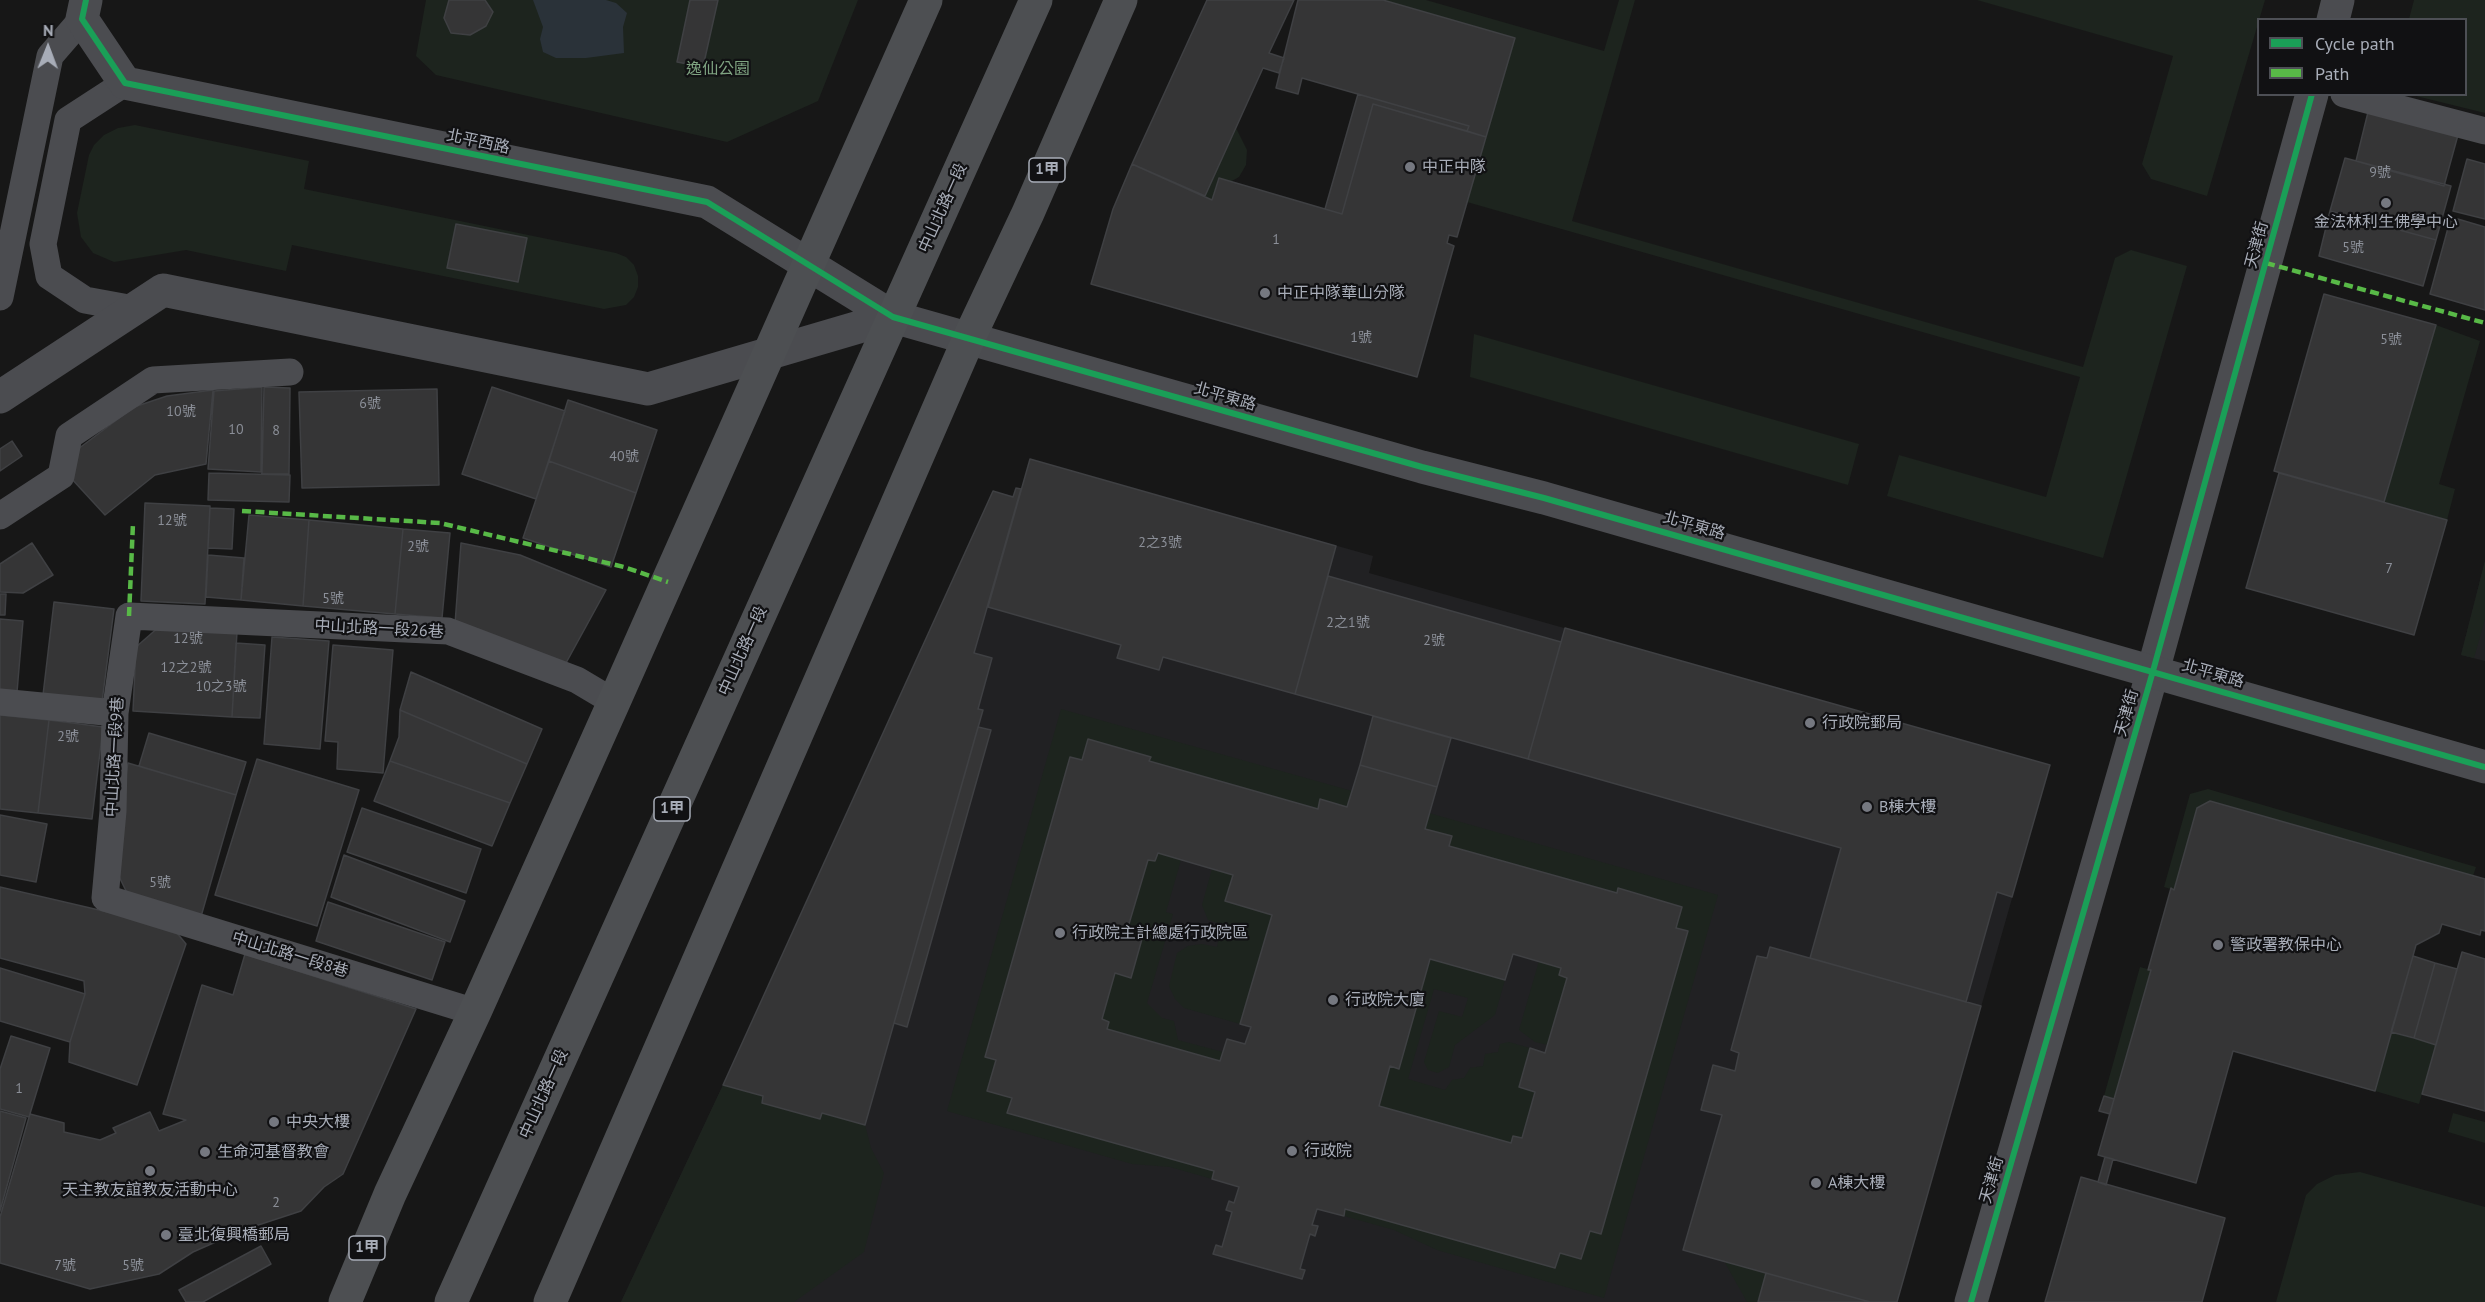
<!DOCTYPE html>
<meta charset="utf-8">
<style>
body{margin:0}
#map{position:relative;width:2485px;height:1302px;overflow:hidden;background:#171717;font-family:"PT Sans",sans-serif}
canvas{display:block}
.legend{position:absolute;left:2257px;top:18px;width:210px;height:78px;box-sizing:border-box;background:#111113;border:2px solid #4d4f55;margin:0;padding:8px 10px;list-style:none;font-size:18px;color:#a8adb8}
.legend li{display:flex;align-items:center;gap:12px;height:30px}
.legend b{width:30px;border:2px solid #4d4f55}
.north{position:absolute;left:18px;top:18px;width:60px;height:60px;-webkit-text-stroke:4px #111113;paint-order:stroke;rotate:1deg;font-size:16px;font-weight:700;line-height:24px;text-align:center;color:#a8adb8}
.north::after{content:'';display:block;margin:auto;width:21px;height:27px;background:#a8adb8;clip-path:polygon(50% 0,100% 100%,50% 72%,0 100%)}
</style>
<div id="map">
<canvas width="2485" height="1302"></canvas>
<ul class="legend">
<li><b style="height:8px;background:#1a9f57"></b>Cycle path</li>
<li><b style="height:8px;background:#58b947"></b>Path</li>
</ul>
<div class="north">N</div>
</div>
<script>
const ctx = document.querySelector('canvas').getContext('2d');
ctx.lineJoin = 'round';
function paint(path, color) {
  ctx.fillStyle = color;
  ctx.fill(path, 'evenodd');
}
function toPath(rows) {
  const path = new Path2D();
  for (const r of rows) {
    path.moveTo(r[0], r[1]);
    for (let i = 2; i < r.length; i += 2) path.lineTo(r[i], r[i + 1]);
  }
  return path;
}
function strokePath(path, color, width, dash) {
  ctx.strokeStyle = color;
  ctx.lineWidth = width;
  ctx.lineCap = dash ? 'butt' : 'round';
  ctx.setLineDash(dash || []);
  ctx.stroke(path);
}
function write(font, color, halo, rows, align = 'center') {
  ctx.font = font + ' "PT Sans","Noto Sans TC",sans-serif';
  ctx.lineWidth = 4.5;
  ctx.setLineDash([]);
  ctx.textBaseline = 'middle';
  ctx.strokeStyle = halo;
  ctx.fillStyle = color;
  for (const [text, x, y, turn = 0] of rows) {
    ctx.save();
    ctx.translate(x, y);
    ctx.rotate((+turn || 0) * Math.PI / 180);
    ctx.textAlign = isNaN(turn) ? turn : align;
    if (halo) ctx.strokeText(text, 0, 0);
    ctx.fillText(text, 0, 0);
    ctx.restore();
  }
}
const built = toPath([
 [1030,459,1373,556,1369,573,2050,765,1897,1302,621,1302,723,1085,993,491,1013,496,1016,488,1022,488],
 [2485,561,2485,661,2461,655]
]);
const green = toPath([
 [426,0,858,0,818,101,727,142,436,75,416,56],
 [1383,0,1426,0,1604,51,1619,0,1635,0,1572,221,2083,367,2115,258,2131,250,2187,266,2103,558,1887,496,1899,455,2046,497,2080,377,1467,202,1515,38],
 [1977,0,2265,0,2207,196,2151,179,2142,164,2173,56],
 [2414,0,2485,0,2485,113,2412,95,2466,94,2466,20,2409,19],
 [135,125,309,161,304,189,616,253,626,257,634,265,638,276,638,287,634,297,626,305,604,309,292,245,286,271,186,250,114,262,93,253,81,237,77,213,89,155,94,145,104,135,118,128],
 [1236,128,1247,150,1246,165,1239,177,1230,182,1218,179,1212,200,1205,196],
 [2436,325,2480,341,2439,484,2455,489,2447,520,2384,502],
 [1474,334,1859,444,1848,485,1470,377],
 [2485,561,2485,619,2474,658,2461,655],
 [1061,709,1352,791,1347,807,1320,799,1318,809,1149,761,1150,757,1088,739,1082,760,1070,757,985,1056,996,1060,1012,1098,1007,1113,1214,1171,1212,1179,1170,1167,1132,1164,947,1111],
 [2208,789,2476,867,2473,876,2210,801,2174,890,2164,887,2190,794],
 [1429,813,1718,895,1604,1298,1437,1250,1394,1230,1344,1216,1345,1209,1555,1268,1560,1253,1581,1259,1590,1231,1601,1234,1688,932,1676,928,1682,907,1619,888,1617,893,1449,846,1452,836,1425,829],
 [1158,853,1181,860,1166,912,1173,914,1147,1003,1162,1018,1174,1021,1178,1040,1223,1052,1220,1061,1107,1029,1109,1022,1102,1019,1115,973,1131,977,1142,939,1126,934,1148,860,1155,861],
 [1212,869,1233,875,1226,901,1272,915,1240,1024,1184,1008,1175,999,1169,986,1177,953,1188,946,1202,944,1217,947,1221,924,1208,920,1202,905],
 [1430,959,1505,980,1495,1015,1455,1045,1449,1067,1438,1073,1428,1070,1424,1062,1439,1011,1462,1017,1468,998,1434,989,1408,1079,1445,1090,1452,1080,1464,1078,1470,1068,1483,1066,1485,1054,1498,1052,1500,1044,1509,1042,1530,1048,1519,1087,1535,1092,1522,1138,1513,1136,1511,1143,1379,1106,1390,1066,1399,1068],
 [1539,961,1561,968,1567,978,1548,1045,1535,1042,1519,1030],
 [2140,967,2151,970,2114,1099,2104,1096],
 [2391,1032,2436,1045,2419,1104,2375,1091],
 [723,1085,763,1096,762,1103,819,1119,822,1113,865,1125,871,1148,884,1173,864,1252,794,1302,621,1302],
 [2453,1113,2485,1122,2485,1143,2448,1132],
 [2360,1172,2485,1207,2485,1302,2276,1302,2306,1195,2317,1184,2335,1175],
 [1724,1261,1766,1273,1758,1302,1747,1302]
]);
const water = toPath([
 [533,0,606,0,616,3,627,13,623,27,624,53,586,58,556,58,543,52,540,39,543,27]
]);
const building = toPath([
 [449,0,485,0,493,12,486,26,470,35,451,33,444,18,449,0],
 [690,0,718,0,703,67,677,62,690,0],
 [1207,0,1294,0,1269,53,1284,58,1279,73,1263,68,1205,196,1132,164,1207,0],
 [1298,0,1383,0,1515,38,1486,137,1467,131,1469,126,1302,78,1298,94,1276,88,1298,0],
 [1358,94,1469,126,1467,131,1373,104,1342,214,1325,209,1358,94],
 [2371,100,2461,124,2444,186,2356,161,2371,100],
 [1373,104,1486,137,1457,237,1449,235,1447,243,1454,246,1417,377,1091,284,1113,209,1132,164,1212,200,1219,178,1342,214,1373,104],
 [2345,158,2451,186,2436,240,2330,211,2345,158],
 [2467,159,2485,164,2485,219,2453,211,2467,159],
 [2330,211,2436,240,2423,286,2319,256,2330,211],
 [2451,217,2485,227,2485,310,2430,294,2451,217],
 [456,224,527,238,518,282,447,268,456,224],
 [2324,294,2436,325,2384,502,2274,471,2324,294],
 [262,387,261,472,208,469,214,391,262,387],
 [264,387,290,388,289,474,262,474,264,387],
 [492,387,565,411,536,499,462,474,492,387],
 [437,389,439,485,302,488,299,392,437,389],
 [213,390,206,464,155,475,105,515,58,464,134,407,167,396,213,390],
 [568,400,657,430,636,493,549,461,568,400],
 [12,441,22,456,0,471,0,449,12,441],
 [1030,459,1336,546,1295,694,1163,657,1159,670,1117,658,1121,645,988,607,1030,459],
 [549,461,636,493,611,567,523,538,549,461],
 [209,473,290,475,289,502,208,500,209,473],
 [2279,473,2447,520,2414,635,2246,588,2279,473],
 [1016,488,1021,489,974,653,992,658,978,709,983,710,865,1125,822,1113,820,1119,762,1103,763,1096,723,1085,993,491,1013,497,1016,488],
 [145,503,210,506,205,604,141,601,145,503],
 [210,508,234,509,232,549,208,548,210,508],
 [249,515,309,520,303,606,241,600,249,515],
 [309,520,403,529,395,614,303,606,309,520],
 [403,529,450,533,442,618,395,614,403,529],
 [32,543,53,575,23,593,0,592,0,564,32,543],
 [461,543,520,555,606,590,566,663,455,624,461,543],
 [208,555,244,558,241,600,206,597,208,555],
 [1328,576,1561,642,1528,759,1295,694,1328,576],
 [0,594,6,594,5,615,0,615,0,594],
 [54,602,114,609,102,702,43,695,54,602],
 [0,619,23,621,17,692,0,690,0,619],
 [160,626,237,632,232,717,133,711,136,647,160,626],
 [1565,628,2050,765,2012,897,1997,892,1966,1002,1810,958,1841,848,1528,759,1565,628],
 [272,637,329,641,320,749,264,744,272,637],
 [236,643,265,645,260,718,232,717,236,643],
 [333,645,393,650,383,773,337,769,338,742,325,741,333,645],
 [411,672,542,729,527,764,400,710,411,672],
 [400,710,527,764,510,803,390,761,399,737,400,710],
 [0,715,49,720,38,813,0,809,0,715],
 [1373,716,1451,738,1437,787,1360,765,1373,716],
 [49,720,103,727,92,819,38,813,49,720],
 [978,727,991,730,907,1027,894,1023,978,727],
 [149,733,246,762,236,795,139,766,149,733],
 [1088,739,1151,757,1149,761,1318,809,1320,799,1347,807,1360,765,1437,787,1425,829,1452,836,1449,846,1617,893,1618,888,1682,907,1676,928,1688,931,1601,1234,1590,1231,1581,1259,1560,1253,1555,1268,1345,1209,1344,1216,1317,1209,1312,1225,1318,1226,1315,1236,1310,1234,1300,1269,1305,1270,1302,1279,1213,1254,1216,1245,1222,1247,1232,1212,1226,1210,1229,1201,1234,1203,1239,1187,1212,1179,1214,1171,1007,1113,1012,1098,987,1091,996,1060,985,1057,1070,757,1082,760,1088,739],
 [1158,853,1233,875,1225,901,1272,915,1240,1024,1251,1027,1245,1044,1227,1039,1220,1061,1107,1029,1109,1022,1102,1019,1115,973,1131,978,1142,939,1126,934,1148,860,1155,861,1158,853],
 [1513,954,1561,968,1559,975,1567,978,1545,1053,1530,1048,1519,1087,1535,1092,1522,1138,1513,1136,1511,1143,1379,1106,1390,1066,1399,1069,1430,959,1505,980,1513,954],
 [257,759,359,790,317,926,215,895,257,759],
 [390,761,510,803,492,846,374,801,390,761],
 [128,763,236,795,200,920,128,895,113,864,128,763],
 [2210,801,2485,879,2485,931,2481,930,2480,935,2442,924,2439,933,2416,945,2375,1091,2233,1051,2196,1183,2098,1155,2151,970,2148,970,2171,888,2174,890,2197,808,2210,801],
 [362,808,481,849,466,893,347,852,362,808],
 [0,815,47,824,36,882,0,875,0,815],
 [344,855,465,901,450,942,331,897,344,855],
 [0,887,172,927,186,944,137,1085,69,1062,70,1042,85,994,84,981,0,958,0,887],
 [328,902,445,942,432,980,316,941,328,902],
 [1770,947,1981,1006,1897,1302,1870,1302,1683,1250,1722,1115,1701,1110,1713,1065,1735,1071,1739,1053,1731,1050,1757,956,1767,958,1770,947],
 [2462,952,2485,959,2485,1111,2422,1094,2462,952],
 [245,954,416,1009,343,1174,324,1187,301,1211,243,1230,193,1252,159,1274,90,1289,0,1263,0,1217,30,1114,64,1123,64,1132,100,1140,116,1133,113,1128,150,1112,159,1131,186,1120,163,1114,202,985,233,995,245,954],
 [2413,956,2435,963,2414,1038,2391,1032,2413,956],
 [2435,963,2457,969,2436,1045,2414,1038,2435,963],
 [0,968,85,994,70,1042,0,1021,0,968],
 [11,1036,50,1048,29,1117,0,1109,0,1069,11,1036],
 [2104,1096,2114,1099,2110,1114,2099,1111,2104,1096],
 [0,1111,26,1118,0,1211,0,1111],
 [2105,1157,2113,1159,2106,1185,2098,1182,2105,1157],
 [2081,1177,2225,1218,2202,1302,2045,1302,2081,1177],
 [261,1246,271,1264,203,1302,186,1302,179,1290,261,1246],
 [1766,1273,1870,1302,1758,1302,1766,1273]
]);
const service = toPath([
 [125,83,68,120,43,244,49,276,85,300,134,309],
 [2344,94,2485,131],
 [0,297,50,56,82,19],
 [0,516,61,476,69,436,153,380,290,372],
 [0,702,115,713],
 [475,1012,105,898,113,811,115,713,129,616,448,631,577,680,614,702]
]);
const minor = toPath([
 [86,0,82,19,125,83,707,202,893,317],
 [2333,20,2338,0],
 [0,397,163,290,648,389,893,317],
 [1971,1302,2153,671,2312,94]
]);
const tertiary = toPath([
 [893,317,1422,467,1544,498,2485,767]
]);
const primary = toPath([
 [345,1302,390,1194,475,1012,614,702,926,0],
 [451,1302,1036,0],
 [550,1302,969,338,1028,213,1121,0]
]);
const quiet = toPath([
 [2266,263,2485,323],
 [242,511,440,523,624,567,668,582],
 [129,616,133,523]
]);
const cycleway = toPath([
 [86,0,82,19,125,83,707,202,893,317,1422,467,1544,498,2485,767],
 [1971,1302,2153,671,2312,94]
]);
const markers = [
 [1410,167,6,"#757880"],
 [2386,203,6,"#757880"],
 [1265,293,6,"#757880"],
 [1810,723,6,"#757880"],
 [1867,807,6,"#757880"],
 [1060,933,6,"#757880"],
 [2218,945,6,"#757880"],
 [1333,1000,6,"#757880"],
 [274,1122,6,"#757880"],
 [1292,1151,6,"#757880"],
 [205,1152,6,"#757880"],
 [150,1171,6,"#757880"],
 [1816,1183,6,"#757880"],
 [166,1235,6,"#757880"]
];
const numberNames = [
 ["9號",2380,173],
 ["1",1276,240],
 ["5號",2353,248],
 ["1號",1361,338],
 ["5號",2391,340],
 ["6號",370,404],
 ["10號",181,412],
 ["10",236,430],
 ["8",276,431],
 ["40號",624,457],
 ["12號",172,521],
 ["2之3號",1160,543],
 ["2號",418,547],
 ["7",2389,569],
 ["5號",333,599],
 ["2之1號",1348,623],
 ["12號",188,639],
 ["2號",1434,641],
 ["12之2號",186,668],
 ["10之3號",221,687],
 ["2號",68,737],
 ["5號",160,883],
 ["1",19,1089],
 ["2",276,1203],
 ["7號",65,1266],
 ["5號",133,1266]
];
const shields = [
 [1047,170,36],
 [672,809,36],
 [367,1248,36]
];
const shieldNames = [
 ["1甲",1047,170],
 ["1甲",672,809],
 ["1甲",367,1248]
];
const parkNames = [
 ["逸仙公園",718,69]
];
const streetNames = [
 ["北平西路",478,142,12],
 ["中山北路一段",943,208,-66],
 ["天津街",2257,245,-75],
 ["北平東路",1225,397,16],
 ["北平東路",1694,526,16],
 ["中山北路一段26巷",379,629,3],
 ["中山北路一段",743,651,-66],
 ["北平東路",2213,674,16],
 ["天津街",2127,713,-74],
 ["中山北路一段9巷",115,757,-87],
 ["中山北路一段8巷",290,955,17],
 ["中山北路一段",544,1094,-66],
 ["天津街",1992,1180,-74]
];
const poiNames = [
 ["中正中隊",1422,167],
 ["金法林利生佛學中心",2386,222,"center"],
 ["中正中隊華山分隊",1277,293],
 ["行政院郵局",1822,723],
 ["B棟大樓",1879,807],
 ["行政院主計總處行政院區",1072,933],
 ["警政署教保中心",2230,945],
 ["行政院大廈",1345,1000],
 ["中央大樓",286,1122],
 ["行政院",1304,1151],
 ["生命河基督教會",217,1152],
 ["A棟大樓",1828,1183],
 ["天主教友誼教友活動中心",150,1190,"center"],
 ["臺北復興橋郵局",178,1235]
];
paint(built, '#212123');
paint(green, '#1d241e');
paint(water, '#2a3239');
paint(building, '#353536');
strokePath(building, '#3f4043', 1.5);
strokePath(service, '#4b4c50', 27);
strokePath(minor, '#4b4c50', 33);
strokePath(tertiary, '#4b4c50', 33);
strokePath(primary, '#4d4f52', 33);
strokePath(quiet, '#58b947', 4.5, [9, 4.5]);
strokePath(cycleway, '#1a9f57', 6);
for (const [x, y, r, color] of markers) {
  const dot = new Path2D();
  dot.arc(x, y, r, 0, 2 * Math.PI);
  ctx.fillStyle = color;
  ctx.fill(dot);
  strokePath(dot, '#111113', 2);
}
write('14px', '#8b8f98', null, numberNames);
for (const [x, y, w] of shields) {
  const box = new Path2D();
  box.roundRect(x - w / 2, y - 12, w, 24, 4.5);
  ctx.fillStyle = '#111113';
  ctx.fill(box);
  strokePath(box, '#a8adb8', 1.5);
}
write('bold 15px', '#a8adb8', null, shieldNames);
write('16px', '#7fa381', '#111113', parkNames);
write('16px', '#a8adb8', '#111113', streetNames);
write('16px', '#a8adb8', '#111113', poiNames, 'left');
</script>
